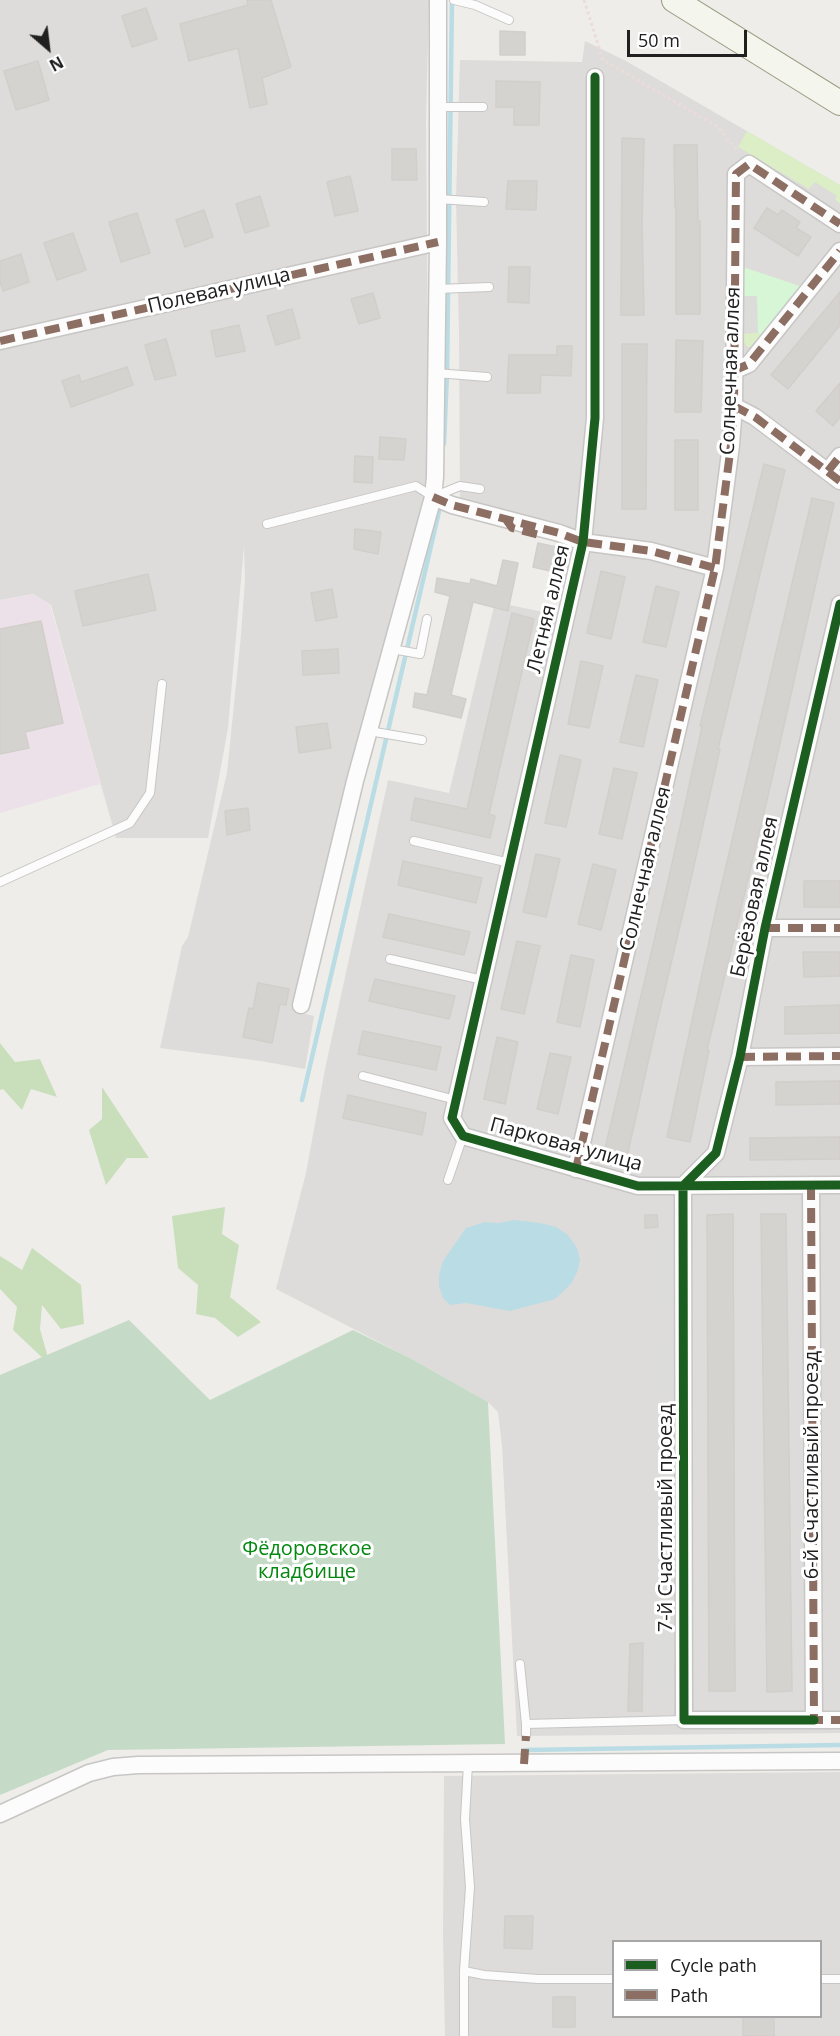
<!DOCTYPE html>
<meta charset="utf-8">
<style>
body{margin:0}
#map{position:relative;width:840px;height:2036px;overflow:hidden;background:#eeede9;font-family:"Open Sans",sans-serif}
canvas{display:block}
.legend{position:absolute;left:612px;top:1940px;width:210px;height:78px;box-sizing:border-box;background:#fff;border:2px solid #a6a6a6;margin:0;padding:8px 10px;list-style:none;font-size:18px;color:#202020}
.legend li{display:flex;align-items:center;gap:12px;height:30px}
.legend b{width:30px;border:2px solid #a6a6a6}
.north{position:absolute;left:18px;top:18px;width:60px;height:60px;-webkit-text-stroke:4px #fff;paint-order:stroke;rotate:152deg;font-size:16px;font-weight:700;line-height:24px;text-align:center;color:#202020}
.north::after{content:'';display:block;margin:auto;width:21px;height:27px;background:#202020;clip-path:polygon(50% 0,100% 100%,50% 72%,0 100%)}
.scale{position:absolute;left:627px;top:30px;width:120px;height:27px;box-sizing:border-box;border:3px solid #202020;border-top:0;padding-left:8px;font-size:18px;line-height:21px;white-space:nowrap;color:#202020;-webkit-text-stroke:4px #fff;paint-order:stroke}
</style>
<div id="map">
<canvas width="840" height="2036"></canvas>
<ul class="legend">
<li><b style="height:8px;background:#1b5e20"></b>Cycle path</li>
<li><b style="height:8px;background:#8d6e63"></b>Path</li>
</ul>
<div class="north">N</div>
<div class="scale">50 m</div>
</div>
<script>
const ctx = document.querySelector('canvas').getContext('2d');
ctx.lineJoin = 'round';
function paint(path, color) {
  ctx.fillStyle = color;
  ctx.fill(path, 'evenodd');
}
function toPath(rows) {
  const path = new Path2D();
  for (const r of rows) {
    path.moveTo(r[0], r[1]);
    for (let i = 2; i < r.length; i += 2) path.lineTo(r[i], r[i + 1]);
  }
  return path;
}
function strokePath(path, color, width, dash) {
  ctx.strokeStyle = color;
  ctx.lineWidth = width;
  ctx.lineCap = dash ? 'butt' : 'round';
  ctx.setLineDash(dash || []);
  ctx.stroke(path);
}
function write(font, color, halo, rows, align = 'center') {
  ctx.font = font + ' "Open Sans",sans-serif';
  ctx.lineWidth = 6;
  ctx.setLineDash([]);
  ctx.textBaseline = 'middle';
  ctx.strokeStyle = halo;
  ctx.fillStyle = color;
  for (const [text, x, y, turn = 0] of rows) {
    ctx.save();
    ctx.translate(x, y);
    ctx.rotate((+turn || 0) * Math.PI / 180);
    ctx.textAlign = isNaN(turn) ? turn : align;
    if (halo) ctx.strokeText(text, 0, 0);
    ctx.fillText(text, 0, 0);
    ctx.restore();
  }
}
const residential = toPath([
 [0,0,429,0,426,119,429,493,296,1012,314,1016,305,1069,261,1061,160,1048,182,946,188,937,227,773,241,635,245,580,244,546,228,728,208,838,116,838,51,605,33,594,0,600],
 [585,41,626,61,840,185,840,1733,517,1736,502,1446,498,1412,488,1402,412,1359,276,1289,306,1173,325,1069,388,780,449,793,495,602,558,615,567,575,550,571,562,524,460,499,459,332,456,200,460,60,582,62],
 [840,1772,840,2036,445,2036,443,1935,444,1776],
 [614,1942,820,1942,820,2016,614,2016]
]);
const industrial = toPath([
 [34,594,50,605,114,831,100,784,0,813,0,600]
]);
const religious = toPath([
 [739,296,757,296,758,333,740,334],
 [672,1232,672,1313,666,1304,657,1299,655,1245,665,1242],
 [672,1331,673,1411,667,1400,659,1397,657,1343,667,1339],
 [673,1427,674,1507,674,1508,668,1498,659,1495,659,1435,667,1432],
 [674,1524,674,1601,669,1592,660,1587,660,1535,669,1532],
 [674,1617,674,1703,668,1692,659,1688,661,1626,669,1624]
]);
const grass = toPath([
 [747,131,840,185,840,204,835,199,837,196,815,182,809,189,738,147],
 [758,333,764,338,757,347,747,347,740,334],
 [552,561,567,565,565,574,550,571]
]);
const forest = toPath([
 [0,1043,15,1062,40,1059,57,1097,31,1089,22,1110,3,1089,0,1090],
 [102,1087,149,1158,127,1158,106,1185,89,1130,102,1119],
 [225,1207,222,1234,239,1245,230,1297,261,1322,238,1337,215,1318,196,1314,198,1285,178,1268,172,1216],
 [32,1248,81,1285,84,1324,61,1329,42,1305,40,1329,50,1365,13,1330,17,1307,0,1289,0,1256,22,1270]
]);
const cemetery = toPath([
 [129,1320,210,1400,353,1330,412,1359,488,1402,505,1744,108,1750,0,1795,0,1375]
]);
const park = toPath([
 [740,266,803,287,764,338,758,333,757,296,739,296]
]);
const water = toPath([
 [514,1220,540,1223,556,1227,568,1235,577,1248,580,1260,578,1270,571,1284,555,1299,510,1311,466,1303,450,1305,443,1298,439,1286,439,1275,443,1261,466,1228,485,1222,499,1223]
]);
const stream = toPath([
 [444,444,447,374,452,0],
 [302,1100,441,503],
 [525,1750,840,1745]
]);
const building = toPath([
 [247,0,271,0,291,67,262,78,267,104,250,108,238,48,189,61,180,24,248,5,247,0],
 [146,8,157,39,132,47,122,16,146,8],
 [500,31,525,32,525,55,500,55,500,31],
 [38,61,49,100,16,110,4,71,38,61],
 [496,81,540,82,539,125,514,125,514,107,496,107,496,81],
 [622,138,644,139,642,223,644,315,621,315,622,138],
 [674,145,697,145,698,221,700,221,700,314,676,314,676,207,675,207,674,145],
 [392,149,416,149,417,180,392,180,392,149],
 [350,176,358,211,335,216,327,182,350,176],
 [508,181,537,181,536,210,506,209,508,181],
 [260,196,269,226,245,233,236,204,260,196],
 [767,208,778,215,782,210,800,222,796,228,811,237,798,256,754,228,767,208],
 [204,210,213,237,185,247,176,220,204,210],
 [137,213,150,253,121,262,109,222,137,213],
 [73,233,86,270,57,280,44,243,73,233],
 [21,254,29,282,3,291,0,281,0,261,21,254],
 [509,267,530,267,529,303,508,302,509,267],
 [840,292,840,325,788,389,771,375,840,292],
 [373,293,380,318,359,324,351,299,373,293],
 [292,309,300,338,276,345,267,316,292,309],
 [239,325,245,351,216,357,211,331,239,325],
 [166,339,176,375,155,380,145,345,166,339],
 [676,340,703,341,701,412,675,412,676,340],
 [622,344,647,344,646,509,622,509,622,344],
 [557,346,572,346,571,376,541,375,540,393,507,393,509,355,557,355,557,346],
 [127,367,133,385,71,407,62,381,79,375,81,382,127,367],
 [840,383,840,417,833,426,816,411,840,383],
 [380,437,406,439,404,460,379,459,380,437],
 [675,440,698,440,698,510,675,510,675,440],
 [355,456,373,457,372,483,354,482,355,456],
 [764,464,785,470,718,749,720,749,691,879,653,1040,627,1157,604,1153,670,873,702,727,700,726,764,464],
 [812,498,834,503,771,783,707,1050,709,1050,690,1142,667,1137,716,909,812,498],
 [355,529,381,532,378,554,354,549,355,529],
 [538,543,556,547,550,571,533,567,538,543],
 [503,560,518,563,508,611,473,602,451,695,466,699,461,718,413,707,415,693,427,695,450,596,435,592,437,578,470,584,471,579,497,586,503,560],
 [601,571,625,577,611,639,587,633,601,571],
 [148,574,156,610,83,626,75,591,148,574],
 [656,586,679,592,666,647,643,642,656,586],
 [332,589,337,617,316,621,311,593,332,589],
 [512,613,534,619,489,814,495,816,490,838,411,820,415,798,467,809,512,613],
 [41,621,63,723,25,732,29,748,0,754,0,629,41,621],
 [338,649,339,673,303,675,302,651,338,649],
 [581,661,603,666,589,728,568,724,581,661],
 [636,675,658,680,643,747,620,742,636,675],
 [327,723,331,748,299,753,296,727,327,723],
 [560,755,581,760,566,827,545,823,560,755],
 [614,768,637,773,622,839,599,834,614,768],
 [248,808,250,830,227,835,225,811,248,808],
 [536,854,560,859,546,917,523,912,536,854],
 [403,861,482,878,476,903,398,885,403,861],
 [593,864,616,870,601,930,578,924,593,864],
 [804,881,840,881,840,907,804,907,804,881],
 [389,914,470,932,464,955,383,937,389,914],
 [517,941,540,946,524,1014,501,1009,517,941],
 [803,952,840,952,840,976,804,977,803,952],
 [571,955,594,960,580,1027,557,1022,571,955],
 [375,979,455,996,449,1019,369,1001,375,979],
 [258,983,289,989,286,1005,280,1004,272,1043,243,1037,249,1008,253,1009,258,983],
 [840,1005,840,1033,785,1034,785,1007,840,1005],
 [363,1031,441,1047,436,1070,358,1054,363,1031],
 [497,1037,518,1042,505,1104,484,1099,497,1037],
 [550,1053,571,1057,558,1114,537,1109,550,1053],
 [840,1081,840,1104,776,1105,776,1082,840,1081],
 [348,1095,426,1113,422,1135,343,1118,348,1095],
 [840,1137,840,1159,750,1160,750,1138,840,1137],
 [733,1214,735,1691,709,1691,707,1215,733,1214],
 [761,1214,786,1214,792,1691,767,1692,761,1214],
 [645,1215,657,1215,658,1227,645,1228,645,1215],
 [643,1643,642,1711,628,1711,630,1644,643,1643],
 [505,1916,533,1916,532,1949,504,1948,505,1916],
 [553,1997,575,1997,575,2027,553,2027,553,1997],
 [743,2016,774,2016,774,2036,743,2036,743,2016]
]);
const path = toPath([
 [584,0,603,60,718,127,739,152]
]);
const lane = toPath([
 [454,0,475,5,509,20],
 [438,107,483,107],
 [438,199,484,202],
 [437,289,489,287],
 [436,373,487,377],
 [267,524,416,486,433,497,460,486,480,489],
 [392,649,420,654,427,619],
 [369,731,422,740],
 [414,841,510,863],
 [0,882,130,823,150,793,162,684],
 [390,959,483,980],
 [363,1076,456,1100],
 [448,1180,463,1136],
 [520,1664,526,1724],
 [526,1736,526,1724,684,1720],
 [464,1971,484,1975,538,1979,614,1979],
 [820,1979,840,1979],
 [464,2036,464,1971,470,1887,465,1819,468,1764]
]);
const street = toPath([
 [595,77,595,418,583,542,452,1118,463,1136,638,1186,840,1185],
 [0,341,438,242],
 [733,371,749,364,840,251],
 [734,406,755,417,840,481],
 [828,471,840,456],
 [433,497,452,505,559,533,583,542,651,551,715,568],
 [765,928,840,928],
 [301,1005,355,781,433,497,435,477,438,242,438,0],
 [740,1057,840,1056],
 [576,1169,715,568,731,445,734,406,736,174,749,164,840,224],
 [811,1185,814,1720,840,1720],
 [814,1720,684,1720,683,1186,716,1153,740,1057,765,928,840,604],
 [0,1814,89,1773,113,1767,138,1765,840,1761]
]);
const secondary = toPath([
 [674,0,840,103]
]);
const quiet = toPath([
 [0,341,438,242],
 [733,371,749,364,840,251],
 [734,406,755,417,840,481],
 [828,471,840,456],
 [433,497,452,505,559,533,583,542,651,551,715,568],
 [505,518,512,528,539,535],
 [765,928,840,928],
 [740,1057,840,1056],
 [576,1169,715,568,731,445,734,406,736,174,749,164,840,224],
 [811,1185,814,1720,840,1720],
 [524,1764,526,1736]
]);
const cycleway = toPath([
 [595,77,595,418,583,542,452,1118,463,1136,638,1186,840,1185],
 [814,1720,684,1720,683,1186,716,1153,740,1057,765,928,840,604]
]);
const streetNames = [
 ["Полевая улица",219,291,-13],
 ["Солнечная аллея",731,371,-88],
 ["Летняя аллея",549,609,-77],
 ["Солнечная аллея",646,869,-77],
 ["Берёзовая аллея",755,897,-78],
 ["Парковая улица",566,1145,15],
 ["6-й Счастливый проезд",812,1465,-90],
 ["7-й Счастливый проезд",666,1518,-90]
];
const parkNames = [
 ["Фёдоровское",307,1549],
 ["кладбище",307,1572]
];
paint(residential, '#dddcda');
paint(industrial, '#ece1e8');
paint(religious, '#dcdcda');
paint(grass, '#dbeec6');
paint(forest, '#c9dfbc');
paint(cemetery, '#c6dbc7');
paint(park, '#d6f6d6');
paint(water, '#badce4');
strokePath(stream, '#badce4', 4.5);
paint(building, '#d5d3d0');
strokePath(building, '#d2ceca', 1.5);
strokePath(lane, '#c7c6c5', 10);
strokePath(street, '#c7c6c5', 19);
strokePath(secondary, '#989a7f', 26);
strokePath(path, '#ecdcd9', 3, [3, 3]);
strokePath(lane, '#fcfcfc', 8);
strokePath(street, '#fcfcfc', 16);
strokePath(secondary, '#f4f5ec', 24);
strokePath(quiet, '#8d6e63', 8, [15, 8]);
strokePath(cycleway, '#1b5e20', 9);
write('20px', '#202020', '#fff', streetNames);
write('20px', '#04880f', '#fff', parkNames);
</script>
